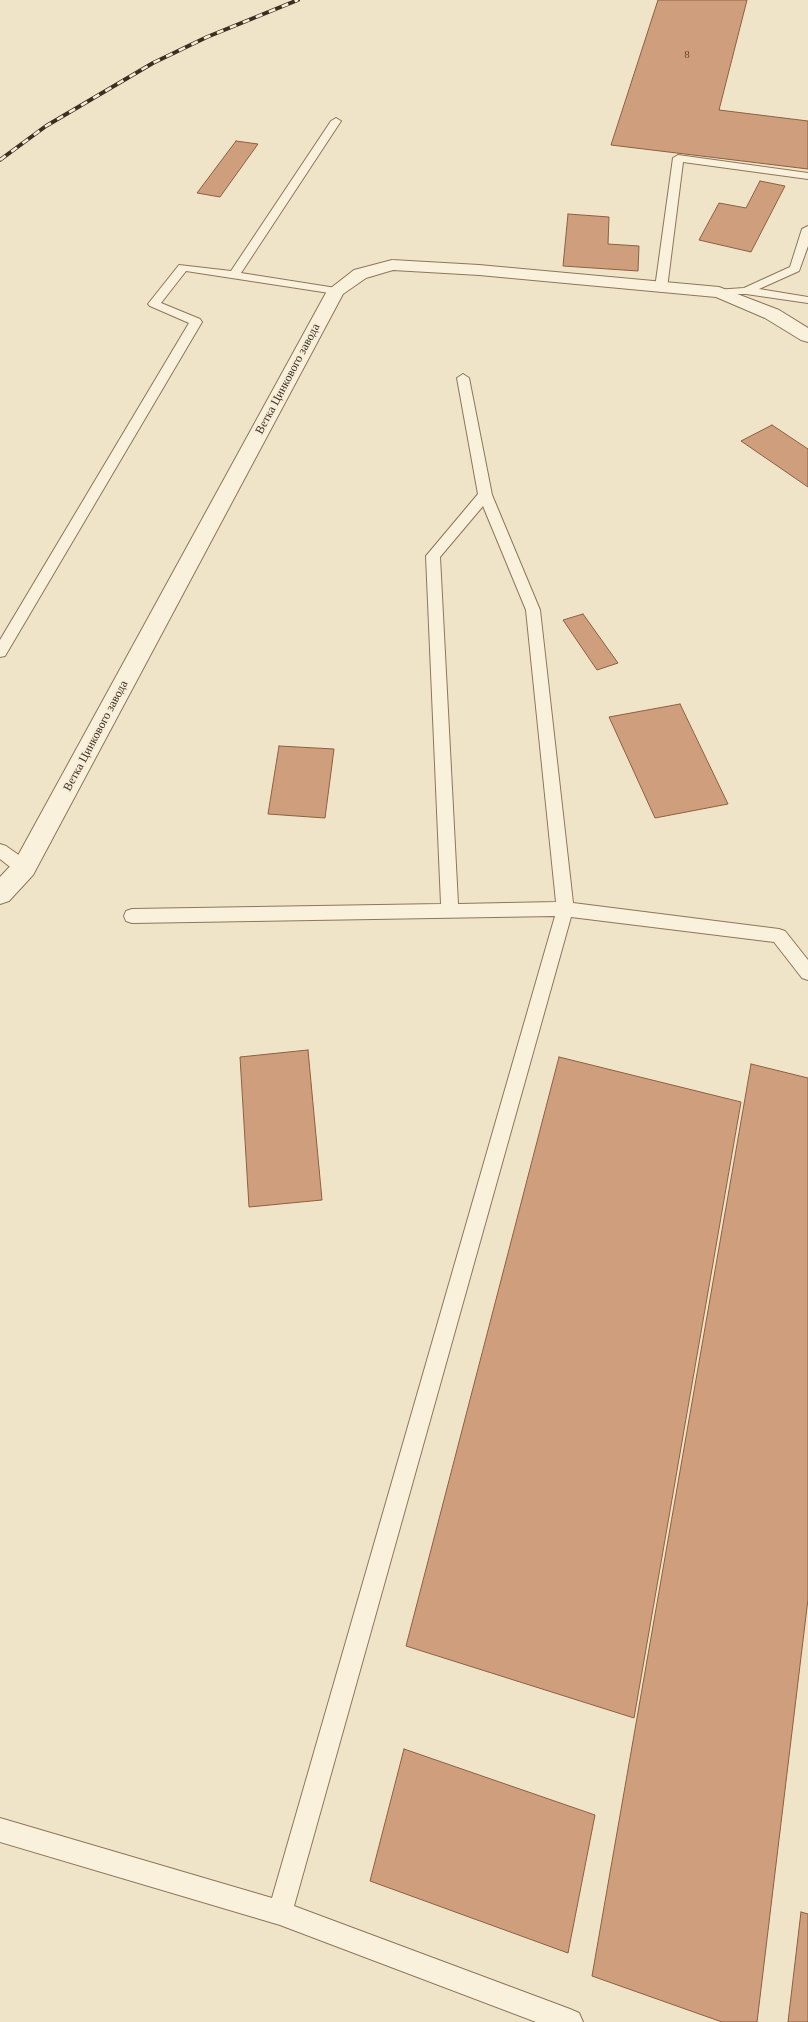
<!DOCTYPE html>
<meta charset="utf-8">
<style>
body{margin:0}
canvas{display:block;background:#f0e4c8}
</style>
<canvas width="808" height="2022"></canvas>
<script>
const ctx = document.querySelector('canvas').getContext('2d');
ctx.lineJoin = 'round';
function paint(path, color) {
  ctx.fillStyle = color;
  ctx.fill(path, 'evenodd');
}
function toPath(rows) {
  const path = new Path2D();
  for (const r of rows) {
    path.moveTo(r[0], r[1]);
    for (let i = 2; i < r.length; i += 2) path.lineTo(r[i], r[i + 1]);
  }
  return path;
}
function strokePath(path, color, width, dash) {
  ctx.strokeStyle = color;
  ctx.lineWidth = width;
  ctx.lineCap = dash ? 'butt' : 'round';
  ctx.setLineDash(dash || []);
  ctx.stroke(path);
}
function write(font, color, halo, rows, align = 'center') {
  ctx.font = font + ' Georgia,serif';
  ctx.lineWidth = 4.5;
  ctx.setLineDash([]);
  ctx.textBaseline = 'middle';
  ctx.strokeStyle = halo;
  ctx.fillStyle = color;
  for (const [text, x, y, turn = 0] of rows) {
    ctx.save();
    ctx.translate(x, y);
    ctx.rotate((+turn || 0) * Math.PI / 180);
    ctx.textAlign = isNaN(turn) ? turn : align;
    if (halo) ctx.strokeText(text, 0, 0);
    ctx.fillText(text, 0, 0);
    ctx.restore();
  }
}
const building = toPath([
 [658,0,747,0,719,110,808,121,808,169,611,145,658,0],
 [236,141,258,144,220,197,197,193,236,141],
 [760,181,785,186,751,252,699,240,719,203,746,208,760,181],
 [568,214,609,217,608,244,639,246,638,271,563,266,568,214],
 [772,425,808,449,808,487,741,441,772,425],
 [583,614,618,663,597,670,563,620,583,614],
 [680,704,728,804,655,818,609,717,680,704],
 [279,746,334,749,325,818,268,814,279,746],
 [308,1050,322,1200,249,1207,240,1057,308,1050],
 [559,1057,741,1102,634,1718,406,1646,559,1057],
 [751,1064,808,1078,808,1599,757,2022,722,2022,592,1976,751,1064],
 [404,1749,595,1815,568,1953,370,1881,404,1749],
 [801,1912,808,1914,808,2022,788,2022,801,1912]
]);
const service = toPath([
 [336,118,341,121,241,273,336,288,342,291,336,294,186,271,161,303,200,319,202,322,5,656,0,657,0,640,189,323,150,306,148,304,179,265,231,271,331,121,336,118],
 [678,155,808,173,808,179,683,162,667,288,661,291,655,288,673,158,678,155],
 [808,226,808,246,799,271,759,289,808,297,808,303,746,294,715,294,713,292,715,290,744,288,790,267,802,229,808,226],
 [463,374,469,378,492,495,540,610,573,903,779,929,785,931,808,960,808,980,802,978,774,942,571,917,294,1906,570,2009,579,2013,583,2022,536,2022,280,1925,0,1842,0,1818,272,1898,555,916,132,923,126,921,124,916,126,911,132,909,441,904,426,556,478,494,457,378,463,374],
 [483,506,526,610,556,902,458,904,440,557,483,506],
 [0,844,6,846,30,863,32,868,30,873,24,874,18,873,0,859,0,844]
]);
const minor = toPath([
 [392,260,479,265,719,287,779,310,808,328,808,342,801,340,765,318,716,297,479,275,393,270,366,278,343,294,33,875,9,901,0,904,0,877,15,861,327,291,354,270,392,260]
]);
const rail = toPath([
 [0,160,46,126,153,63,207,37,298,0]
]);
const farNumbernames = [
 ["8",687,55]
];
const farStreetnames = [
 ["Ветка Цинкового завода",288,379,-62],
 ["Ветка Цинкового завода",96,736,-62]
];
paint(building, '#cf9f7d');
strokePath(building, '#8d5f41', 1);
strokePath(service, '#8d765c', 2);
strokePath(minor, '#8d765c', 2);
paint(service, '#faf1dc');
paint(minor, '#faf1dc');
strokePath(rail, '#3d2e20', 4);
strokePath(rail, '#f7eed8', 2.5, [7]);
write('11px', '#624a37', null, farNumbernames);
write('12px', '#3d2e20', '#f7eed8', farStreetnames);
</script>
